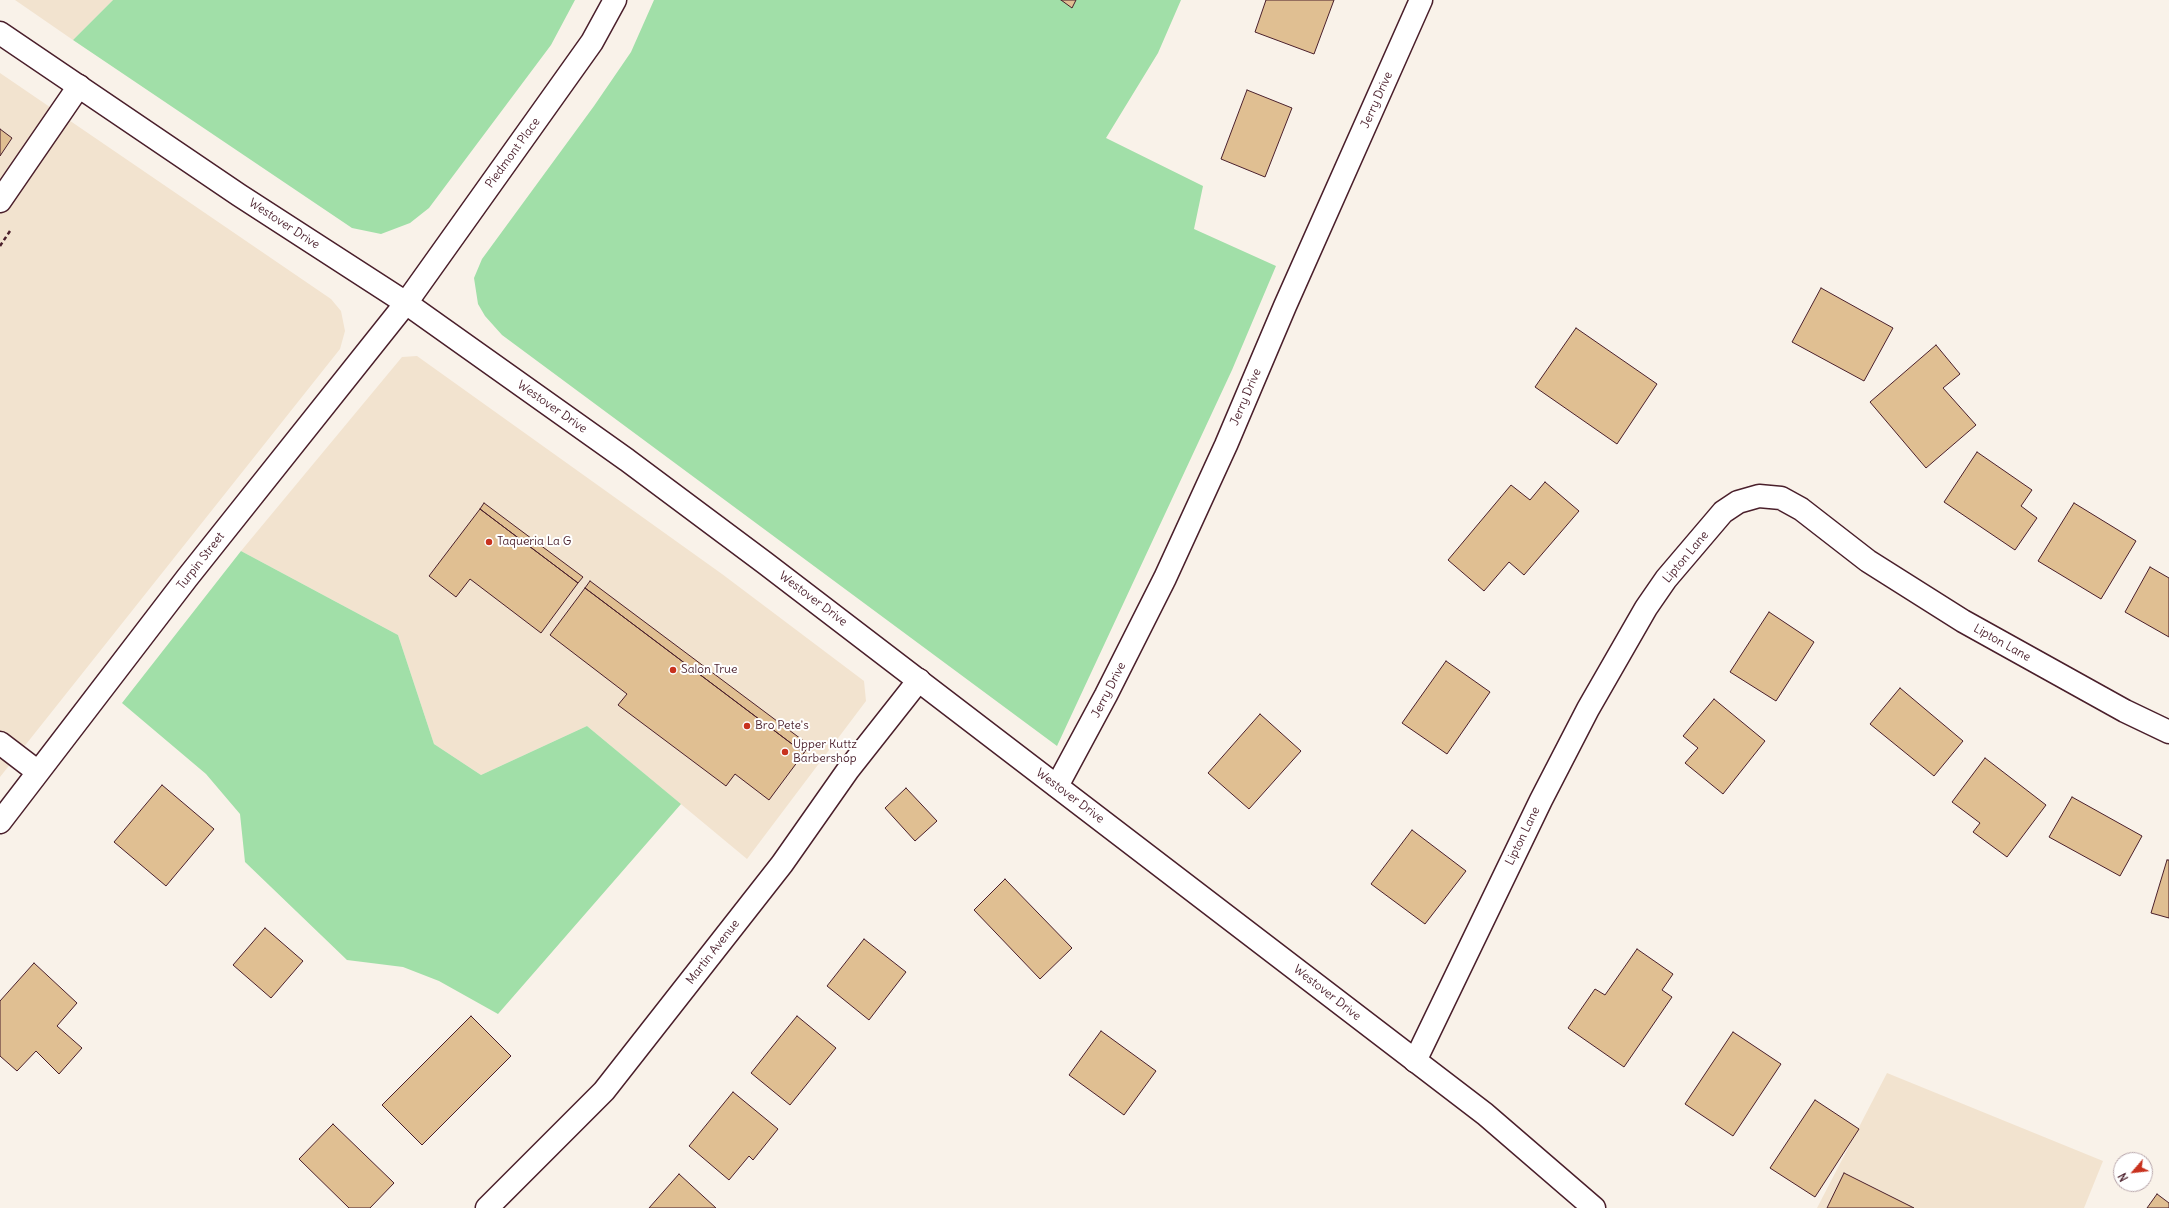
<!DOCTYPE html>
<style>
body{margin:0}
#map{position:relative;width:2169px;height:1208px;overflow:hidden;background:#f9f2e9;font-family:Delius,sans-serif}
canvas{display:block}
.north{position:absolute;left:2113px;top:1152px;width:40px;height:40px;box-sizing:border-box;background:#fff;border:1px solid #b7a5aa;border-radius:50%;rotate:242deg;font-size:11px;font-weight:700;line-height:16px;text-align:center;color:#4a1f2b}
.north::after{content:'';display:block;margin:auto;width:14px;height:18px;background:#c8321e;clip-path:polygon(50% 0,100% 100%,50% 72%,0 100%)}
</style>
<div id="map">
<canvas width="2169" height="1208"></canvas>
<div class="north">N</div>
</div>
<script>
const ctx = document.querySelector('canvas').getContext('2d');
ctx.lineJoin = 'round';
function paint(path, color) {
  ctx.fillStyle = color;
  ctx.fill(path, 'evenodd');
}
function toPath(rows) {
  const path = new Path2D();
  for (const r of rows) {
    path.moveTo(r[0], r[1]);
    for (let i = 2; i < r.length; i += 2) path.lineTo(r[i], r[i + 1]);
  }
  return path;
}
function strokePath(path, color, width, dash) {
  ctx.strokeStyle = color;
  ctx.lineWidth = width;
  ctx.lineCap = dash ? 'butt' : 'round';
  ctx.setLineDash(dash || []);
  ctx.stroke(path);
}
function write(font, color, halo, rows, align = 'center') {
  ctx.font = font + ' Delius,sans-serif';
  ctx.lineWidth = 4;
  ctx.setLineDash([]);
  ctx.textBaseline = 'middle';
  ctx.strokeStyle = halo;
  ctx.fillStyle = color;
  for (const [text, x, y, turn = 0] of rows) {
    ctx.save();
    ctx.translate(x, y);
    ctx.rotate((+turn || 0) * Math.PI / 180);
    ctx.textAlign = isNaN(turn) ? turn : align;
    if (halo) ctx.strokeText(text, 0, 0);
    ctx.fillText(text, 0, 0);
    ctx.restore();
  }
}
const built = toPath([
 [15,0,113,0,73,40],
 [0,73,331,299,341,311,345,331,340,349,0,777],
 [417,356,722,574,864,681,866,701,747,859,587,726,481,775,434,744,398,635,241,551,402,357],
 [1887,1073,2103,1161,2084,1208,1817,1208]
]);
const green = toPath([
 [113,0,575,0,551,45,429,208,410,223,381,234,352,228,73,40],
 [654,0,1181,0,1158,53,1106,138,1203,186,1194,229,1276,266,1232,370,1057,746,502,335,485,316,478,304,474,278,482,259,594,106,631,52],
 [241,551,398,635,434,744,481,775,587,726,681,804,498,1014,439,981,403,967,347,960,245,862,240,814,206,774,122,703]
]);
const building = toPath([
 [1061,0,1076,0,1072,8,1061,0],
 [1266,0,1334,0,1314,54,1255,32,1266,0],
 [1247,90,1292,108,1265,177,1221,159,1247,90],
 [0,129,12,138,0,156,0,129],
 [1821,288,1893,328,1864,381,1792,342,1821,288],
 [1576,328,1657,384,1617,444,1535,387,1576,328],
 [1936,345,1960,374,1943,388,1976,425,1926,468,1870,402,1936,345],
 [1977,452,2032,490,2021,506,2037,518,2015,550,1944,502,1977,452],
 [1545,482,1579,511,1524,575,1509,562,1484,591,1448,560,1511,485,1530,500,1545,482],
 [484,503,583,577,578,583,480,509,484,503],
 [2074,503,2136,541,2101,599,2038,561,2074,503],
 [480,509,578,583,541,633,470,579,456,597,429,576,480,509],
 [2150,567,2169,578,2169,637,2125,612,2150,567],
 [590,581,809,745,804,753,585,588,590,581],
 [585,588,804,753,769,800,735,774,726,786,618,705,627,694,550,635,585,588],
 [1769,612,1814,642,1776,701,1730,672,1769,612],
 [1446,661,1490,692,1447,754,1402,723,1446,661],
 [1900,688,1963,741,1934,776,1870,724,1900,688],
 [1714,699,1765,741,1723,794,1685,763,1698,748,1683,736,1714,699],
 [1260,714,1301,751,1249,809,1208,773,1260,714],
 [1985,758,2046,805,2007,857,1973,832,1980,823,1952,802,1985,758],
 [162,785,214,829,166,886,114,842,162,785],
 [906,788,937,821,915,841,885,808,906,788],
 [2072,797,2142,836,2120,876,2049,837,2072,797],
 [1412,830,1466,871,1425,924,1371,884,1412,830],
 [2167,860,2169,860,2169,918,2151,913,2167,860],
 [1005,879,1072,948,1040,979,974,910,1005,879],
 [265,928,303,961,271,998,233,965,265,928],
 [864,939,906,972,869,1020,827,986,864,939],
 [1637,949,1673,974,1662,990,1672,997,1624,1067,1568,1028,1595,989,1605,995,1637,949],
 [34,963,77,1003,57,1026,82,1048,59,1074,36,1051,17,1071,0,1056,0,1001,34,963],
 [471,1016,511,1056,422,1145,382,1105,471,1016],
 [797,1016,836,1048,790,1105,751,1073,797,1016],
 [1101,1031,1156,1071,1124,1115,1069,1075,1101,1031],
 [1733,1032,1781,1064,1733,1136,1685,1104,1733,1032],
 [733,1092,778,1129,753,1160,749,1156,729,1180,689,1146,733,1092],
 [1815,1100,1859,1129,1815,1197,1770,1168,1815,1100],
 [333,1124,394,1183,370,1208,349,1208,299,1159,333,1124],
 [1844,1173,1914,1208,1827,1208,1844,1173],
 [679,1174,716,1208,649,1208,679,1174],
 [2157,1194,2169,1203,2169,1208,2147,1208,2157,1194]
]);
const path = toPath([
 [0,246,10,231]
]);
const minor = toPath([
 [0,201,79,86],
 [0,743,38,772],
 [1057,786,1106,695,1165,578,1226,445,1285,306,1421,0],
 [0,822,187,578,406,303,592,42,615,0],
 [1415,1061,1541,800,1588,709,1646,608,1666,579,1723,512,1738,502,1759,496,1781,498,1801,509,1868,561,1963,621,2125,711,2169,732],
 [487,1208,604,1091,782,864,848,770,919,680]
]);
const major = toPath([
 [0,33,239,195,406,303,627,460,765,563,1485,1114,1594,1208]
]);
const markers = [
 [489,542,4,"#c8321e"],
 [673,670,4,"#c8321e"],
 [747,726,4,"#c8321e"],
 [785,752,4,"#c8321e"]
];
const streetNames = [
 ["Jerry Drive",1377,100,-66],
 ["Piedmont Place",513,153,-54],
 ["Westover Drive",284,224,33],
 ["Jerry Drive",1246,397,-67],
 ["Westover Drive",552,407,35],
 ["Lipton Lane",1686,557,-50],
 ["Turpin Street",201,561,-52],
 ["Westover Drive",813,599,37],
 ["Lipton Lane",2002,643,29],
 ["Jerry Drive",1109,690,-63],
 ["Westover Drive",1070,796,37],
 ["Lipton Lane",1523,836,-64],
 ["Martin Avenue",713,952,-52],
 ["Westover Drive",1327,993,38]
];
const poiNames = [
 ["Taqueria La G",497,542],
 ["Salon True",681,670],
 ["Bro Pete's",755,726],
 ["Upper Kuttz",793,745],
 ["Barbershop",793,759]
];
paint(built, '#f2e3cf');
paint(green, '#a1dfa8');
paint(building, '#e0bf92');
strokePath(building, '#4a1f2b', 1);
strokePath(minor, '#4a1f2b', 25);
strokePath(major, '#4a1f2b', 25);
strokePath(path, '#4a1f2b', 2.5, [4, 3]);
strokePath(minor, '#fff', 22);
strokePath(major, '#fff', 22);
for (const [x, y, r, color] of markers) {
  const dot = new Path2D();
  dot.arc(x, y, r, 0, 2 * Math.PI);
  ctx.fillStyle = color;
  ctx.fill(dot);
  strokePath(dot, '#fff', 1.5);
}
write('12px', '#4a1f2b', '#fff', streetNames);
write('12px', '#4a1f2b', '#fff', poiNames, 'left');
</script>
